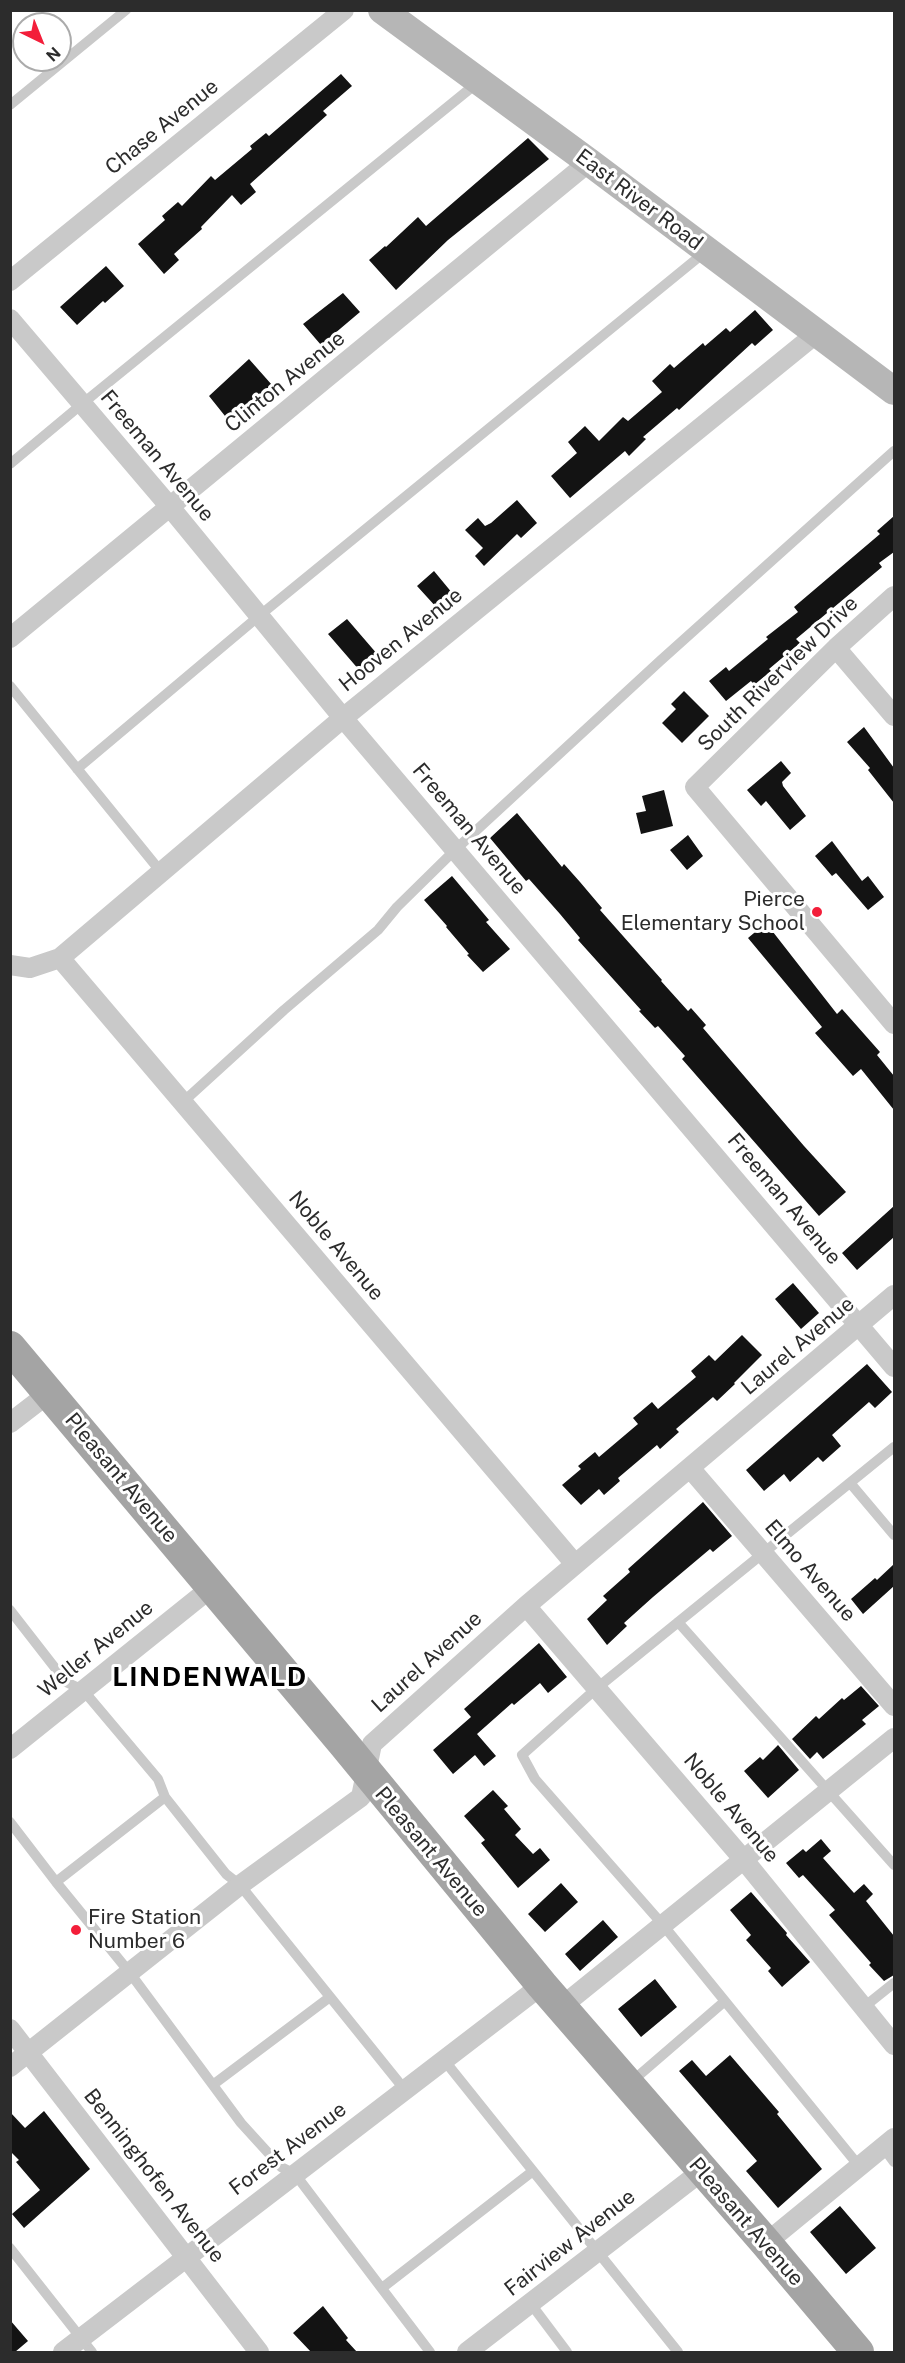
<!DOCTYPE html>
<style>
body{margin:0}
#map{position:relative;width:905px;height:2363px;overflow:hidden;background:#fff;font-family:"Public Sans",sans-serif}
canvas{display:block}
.frame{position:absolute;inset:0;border:12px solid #2c2c2c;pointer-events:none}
.north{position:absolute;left:12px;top:12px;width:60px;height:60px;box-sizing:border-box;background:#fff;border:2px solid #ababab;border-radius:50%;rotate:137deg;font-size:16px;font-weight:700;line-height:24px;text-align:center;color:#2c2c2c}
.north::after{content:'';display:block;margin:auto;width:21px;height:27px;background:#f31e3a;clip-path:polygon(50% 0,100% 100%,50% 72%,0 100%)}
</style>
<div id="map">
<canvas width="905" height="2363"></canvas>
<div class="frame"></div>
<div class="north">N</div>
</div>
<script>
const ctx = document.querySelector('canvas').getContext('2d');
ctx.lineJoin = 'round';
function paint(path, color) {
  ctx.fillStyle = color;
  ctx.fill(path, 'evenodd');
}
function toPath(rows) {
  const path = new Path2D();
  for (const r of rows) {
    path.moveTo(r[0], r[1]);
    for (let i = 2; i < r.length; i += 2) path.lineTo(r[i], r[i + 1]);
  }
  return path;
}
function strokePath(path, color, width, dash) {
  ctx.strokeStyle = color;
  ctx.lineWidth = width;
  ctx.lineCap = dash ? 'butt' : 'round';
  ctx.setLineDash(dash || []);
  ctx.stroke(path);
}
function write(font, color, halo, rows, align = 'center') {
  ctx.font = font + ' "Public Sans",sans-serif';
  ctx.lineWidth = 6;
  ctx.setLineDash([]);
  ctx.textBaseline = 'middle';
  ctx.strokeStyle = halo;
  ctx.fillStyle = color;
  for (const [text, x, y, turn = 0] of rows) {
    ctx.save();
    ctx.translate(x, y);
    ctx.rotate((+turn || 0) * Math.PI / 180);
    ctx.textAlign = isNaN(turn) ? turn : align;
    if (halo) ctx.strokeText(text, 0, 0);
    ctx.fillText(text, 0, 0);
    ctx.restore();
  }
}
const building = toPath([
 [341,74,352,86,323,111,327,115,250,184,256,192,241,205,232,195,201,227,202,229,174,254,179,260,164,274,138,244,165,220,162,216,178,202,182,206,211,176,215,180,252,149,250,146,266,133,269,136],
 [528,138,549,159,448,240,396,290,369,260,385,246,386,247,418,217,426,226],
 [106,266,124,286,105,303,103,301,77,325,60,307],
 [343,293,360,312,321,345,303,324],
 [755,310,773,330,755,346,752,343,679,410,677,408,643,437,646,439,629,456,625,451,570,498,551,476,577,453,568,442,585,426,599,441,623,417,628,421,662,392,652,381,670,364,674,368,703,343,705,346,726,328,730,332],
 [249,359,272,385,229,421,209,396],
 [517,500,537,523,521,538,517,534,484,566,475,556,483,548,465,530,478,518,485,526,491,523],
 [894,516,894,552,879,563,882,567,796,639,800,643,769,669,771,671,754,685,751,681,726,701,709,681,726,667,729,671,768,639,766,637,798,612,794,607,880,534,877,531],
 [434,571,453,594,437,608,417,586],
 [347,619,378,655,360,671,328,634],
 [684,691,709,716,682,743,662,723,676,709,671,704],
 [864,727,894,768,894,803,868,770,870,768,847,742],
 [781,761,791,773,782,782,783,786,806,816,790,830,766,801,761,806,747,790],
 [664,790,673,826,641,834,636,813,646,811,642,796],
 [517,813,562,867,564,864,580,882,602,908,600,910,662,980,661,981,688,1011,691,1008,706,1025,703,1028,804,1146,846,1192,819,1216,682,1059,685,1056,658,1026,655,1028,639,1011,641,1010,578,940,580,938,560,914,529,879,526,881,490,838],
 [688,835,703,856,687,870,670,850],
 [832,841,862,881,868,876,884,897,868,910,836,873,832,876,815,856],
 [452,876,489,920,486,922,510,949,483,972,467,955,469,954,446,927,447,926,424,900],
 [766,923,837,1014,842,1009,880,1052,877,1055,894,1076,894,1110,861,1069,853,1076,815,1033,822,1027,748,938],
 [894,1206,894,1237,857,1270,842,1253],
 [793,1283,819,1313,801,1329,775,1299],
 [742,1335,762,1355,734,1383,735,1384,717,1401,713,1397,676,1429,679,1432,660,1449,657,1445,618,1478,620,1481,604,1495,599,1489,581,1505,562,1485,581,1469,578,1466,595,1452,599,1457,638,1424,633,1418,652,1402,658,1409,696,1377,691,1371,709,1355,715,1361],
 [867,1364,892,1392,875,1408,869,1402,832,1435,841,1446,823,1462,818,1457,790,1482,784,1474,764,1491,746,1470],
 [703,1502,732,1536,713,1552,710,1549,653,1597,624,1623,627,1626,607,1645,587,1619,607,1600,603,1596,630,1572,628,1569],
 [894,1564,894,1586,863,1614,851,1599,875,1578,877,1580],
 [539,1643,567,1677,548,1693,540,1683,514,1705,512,1703,477,1734,496,1756,484,1766,475,1755,453,1774,433,1750,471,1717,464,1709],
 [861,1686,879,1706,862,1720,866,1724,823,1759,817,1752,810,1759,792,1739,816,1716,819,1719,842,1698,844,1700],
 [778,1745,799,1770,768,1798,744,1771,760,1757,763,1760],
 [493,1790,508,1806,504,1809,521,1829,515,1835,533,1854,540,1848,550,1860,518,1888,481,1843,485,1840,464,1816],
 [821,1839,831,1851,823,1858,854,1893,864,1884,873,1894,866,1901,894,1936,894,1975,884,1981,869,1965,871,1963,829,1915,835,1910,803,1875,799,1878,786,1863,803,1849,806,1852],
 [561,1883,578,1902,545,1932,528,1914],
 [751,1892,787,1933,786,1935,810,1962,782,1987,768,1971,771,1968,746,1940,751,1935,730,1910],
 [603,1920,618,1937,580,1971,565,1954],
 [655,1979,677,2007,641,2037,618,2009],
 [730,2055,779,2112,777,2114,822,2169,778,2208,746,2171,757,2161,679,2071,692,2060,706,2076],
 [44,2111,90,2169,24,2228,12,2214,40,2190,16,2162,19,2160,10,2151,10,2112,25,2128],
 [840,2206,876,2248,846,2274,810,2232],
 [323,2306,348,2338,346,2340,357,2352,311,2352,293,2333],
 [10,2320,28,2341,15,2352,10,2352]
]);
const lane = toPath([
 [10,105,126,10],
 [10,464,82,404,477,83],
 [10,686,161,872],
 [77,769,259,616,705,252],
 [183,1102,284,1010,378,930,397,907,455,850,660,661,894,451],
 [851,1484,894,1535],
 [10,1610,66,1682,83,1690,158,1779,165,1797,226,1874,240,1885,405,2090],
 [678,1622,894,1865],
 [10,1822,56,1882,130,1973,241,2123,281,2167,295,2174,430,2352],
 [56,1882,165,1797],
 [864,2007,894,1983],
 [444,2060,678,2352],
 [630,2083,725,2001],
 [214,2084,330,1997],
 [883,2147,894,2162],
 [859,2166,663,1925,535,1779,522,1755,597,1688,894,1447],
 [10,2248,92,2352],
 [382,2288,533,2171],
 [531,2304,567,2352]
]);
const street = toPath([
 [10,281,344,10],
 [10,319,170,507,343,718,894,1367],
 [894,596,836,648,695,787,894,1024],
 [10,638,589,162],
 [836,648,894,716],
 [60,958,575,1564],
 [10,965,30,968,60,958,343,718,817,333],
 [10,1423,49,1393],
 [690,1468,894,1706],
 [526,1606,744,1860,894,2045],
 [10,1749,212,1587],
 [561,2007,894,1738],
 [10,2029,259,2352],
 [10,2067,240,1885,361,1797,372,1744,526,1606,894,1295],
 [766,2243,894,2138],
 [63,2352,542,1985],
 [467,2352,702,2171]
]);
const secondary = toPath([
 [382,10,589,162,894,391]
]);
const primary = toPath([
 [10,1347,343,1743,542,1985,766,2243,858,2352]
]);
const markers = [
 [817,912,6,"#f31e3a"],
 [76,1930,6,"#f31e3a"]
];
const streetNames = [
 ["Chase Avenue",162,127,-39],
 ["East River Road",639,200,37],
 ["Clinton Avenue",285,382,-39],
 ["Freeman Avenue",157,456,50],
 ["Hooven Avenue",401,640,-39],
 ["South Riverview Drive",778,674,-44],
 ["Freeman Avenue",469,829,50],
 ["Freeman Avenue",784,1199,50],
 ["Noble Avenue",336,1246,50],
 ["Laurel Avenue",798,1346,-40],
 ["Pleasant Avenue",121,1478,50],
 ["Elmo Avenue",810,1571,49],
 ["Weller Avenue",96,1649,-39],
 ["Laurel Avenue",427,1662,-42],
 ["Noble Avenue",731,1808,50],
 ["Pleasant Avenue",431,1852,50],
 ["Forest Avenue",288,2149,-37],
 ["Benninghofen Avenue",154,2176,52],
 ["Pleasant Avenue",746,2222,49],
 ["Fairview Avenue",570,2243,-38]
];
const poiNames = [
 ["Pierce",805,900],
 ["Elementary School",805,924],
 ["Fire Station",88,1918,"left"],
 ["Number 6",88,1942,"left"]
];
const districtNames = [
 ["LINDENWALD",210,1678]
];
paint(building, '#131313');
strokePath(lane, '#c9c9c9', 10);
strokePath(street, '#c9c9c9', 20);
strokePath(secondary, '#b6b6b6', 28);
strokePath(primary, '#a4a4a4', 32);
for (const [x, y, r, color] of markers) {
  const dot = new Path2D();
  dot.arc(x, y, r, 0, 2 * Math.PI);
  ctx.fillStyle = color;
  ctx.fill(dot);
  strokePath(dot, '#fff', 2);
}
write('21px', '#2c2c2c', '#fff', streetNames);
write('21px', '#2c2c2c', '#fff', poiNames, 'right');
ctx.letterSpacing = '1.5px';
write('bold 27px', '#000', '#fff', districtNames);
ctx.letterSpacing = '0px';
</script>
